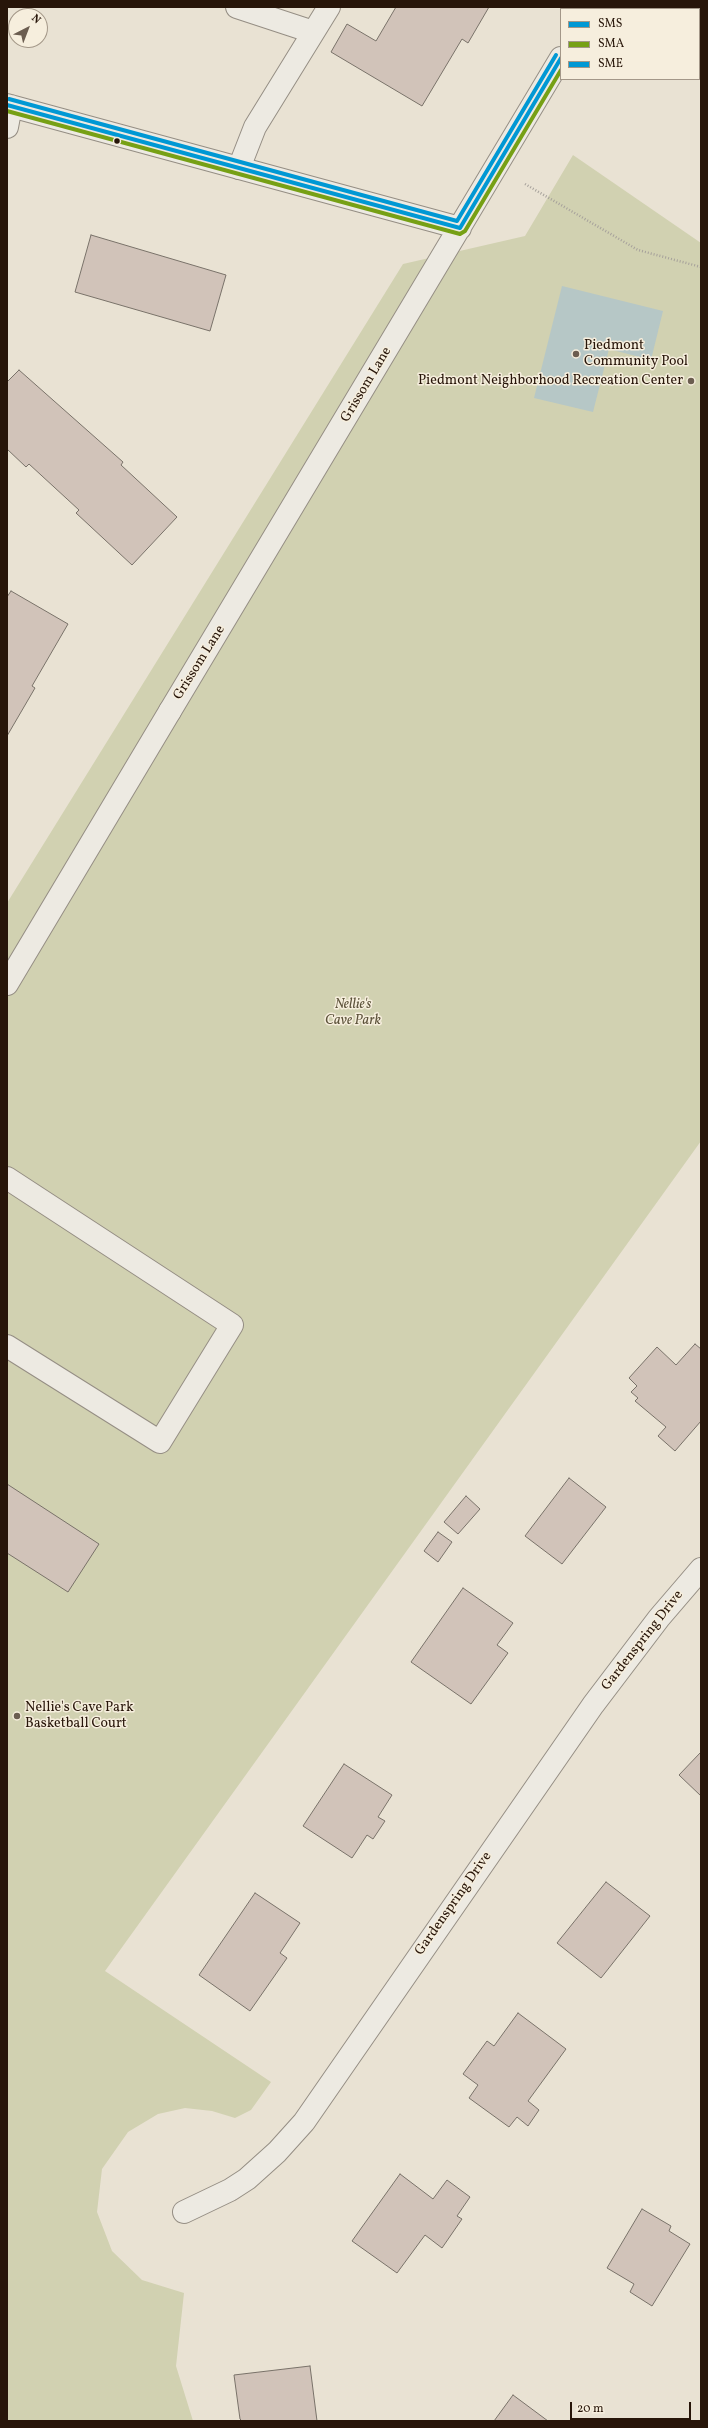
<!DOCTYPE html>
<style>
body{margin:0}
#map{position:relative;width:708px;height:2428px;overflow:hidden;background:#e9e2d3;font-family:Vollkorn,serif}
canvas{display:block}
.frame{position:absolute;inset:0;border:8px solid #271509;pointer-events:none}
.legend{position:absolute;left:560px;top:8px;width:140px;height:72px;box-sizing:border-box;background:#f6eedd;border:1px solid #a39788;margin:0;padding:5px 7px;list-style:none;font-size:12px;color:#271509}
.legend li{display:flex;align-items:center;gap:8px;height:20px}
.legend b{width:20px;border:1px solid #a39788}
.north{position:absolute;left:8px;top:8px;width:40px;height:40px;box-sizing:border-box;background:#f6eedd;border:1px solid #a39788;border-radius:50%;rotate:42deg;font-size:11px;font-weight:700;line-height:16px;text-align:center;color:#271509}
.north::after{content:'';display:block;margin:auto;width:14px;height:18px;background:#6b5d50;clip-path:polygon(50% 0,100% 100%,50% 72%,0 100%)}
.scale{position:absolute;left:570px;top:2402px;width:121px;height:18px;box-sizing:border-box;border:2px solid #271509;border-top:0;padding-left:5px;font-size:12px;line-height:14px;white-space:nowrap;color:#271509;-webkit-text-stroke:3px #f6eedd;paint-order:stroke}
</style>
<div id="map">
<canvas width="708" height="2428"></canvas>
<div class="frame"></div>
<ul class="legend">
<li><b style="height:5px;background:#0098d4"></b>SMS</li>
<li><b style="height:5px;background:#76a015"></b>SMA</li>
<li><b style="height:5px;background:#0098d4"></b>SME</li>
</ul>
<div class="north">N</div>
<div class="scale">20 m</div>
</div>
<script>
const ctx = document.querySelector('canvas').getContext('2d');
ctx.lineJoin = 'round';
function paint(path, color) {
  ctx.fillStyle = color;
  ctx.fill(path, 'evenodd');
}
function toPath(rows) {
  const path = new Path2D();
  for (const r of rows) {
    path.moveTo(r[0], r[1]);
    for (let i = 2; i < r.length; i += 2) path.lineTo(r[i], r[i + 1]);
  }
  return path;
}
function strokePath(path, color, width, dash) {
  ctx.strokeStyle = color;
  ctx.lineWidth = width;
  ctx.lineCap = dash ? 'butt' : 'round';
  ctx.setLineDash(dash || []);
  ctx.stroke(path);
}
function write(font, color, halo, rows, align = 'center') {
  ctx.font = font + ' Vollkorn,serif';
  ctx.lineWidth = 3;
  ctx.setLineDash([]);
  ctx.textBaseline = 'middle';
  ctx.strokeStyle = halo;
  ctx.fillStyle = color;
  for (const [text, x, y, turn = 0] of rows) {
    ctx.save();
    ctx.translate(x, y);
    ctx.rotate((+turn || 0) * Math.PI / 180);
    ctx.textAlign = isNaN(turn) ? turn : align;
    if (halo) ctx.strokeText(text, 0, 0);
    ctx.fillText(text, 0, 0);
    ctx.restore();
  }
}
const green = toPath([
 [573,155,701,243,701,1141,105,1971,271,2082,251,2110,235,2118,212,2111,185,2108,158,2114,128,2132,102,2169,97,2212,112,2251,142,2280,184,2293,176,2366,193,2421,7,2421,7,903,403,264,525,236]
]);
const water = toPath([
 [562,286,663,311,651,360,609,349,593,412,534,398]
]);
const building = toPath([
 [396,7,489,7,468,43,462,39,422,106,331,52,347,24,376,41,396,7],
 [91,235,226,275,210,331,75,292,91,235],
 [19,370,123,462,121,465,177,517,132,565,76,513,79,510,29,464,26,467,7,449,7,382,19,370],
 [11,591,68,624,32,686,35,688,7,736,7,597,11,591],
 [695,1344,701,1349,701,1421,675,1451,658,1436,666,1427,635,1401,638,1398,631,1392,637,1386,629,1378,657,1347,676,1365,695,1344],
 [569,1478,606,1507,562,1564,525,1536,569,1478],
 [7,1484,99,1544,68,1592,7,1553,7,1484],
 [466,1496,480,1509,458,1534,444,1522,466,1496],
 [438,1532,452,1542,438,1562,424,1551,438,1532],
 [463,1588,513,1623,497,1645,508,1653,471,1704,411,1662,463,1588],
 [701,1752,701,1796,679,1775,701,1752],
 [344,1764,392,1795,378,1817,385,1821,373,1839,367,1835,352,1858,303,1826,344,1764],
 [606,1882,650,1916,601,1978,557,1943,606,1882],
 [255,1893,300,1923,280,1953,287,1958,250,2011,199,1975,255,1893],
 [518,2013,566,2049,528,2101,539,2110,528,2126,517,2117,509,2127,469,2098,478,2085,463,2074,487,2041,494,2046,518,2013],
 [400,2174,433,2199,447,2180,470,2197,457,2216,462,2219,442,2248,425,2235,397,2273,352,2241,400,2174],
 [642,2209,671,2226,669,2231,690,2244,652,2306,630,2292,634,2284,607,2268,642,2209],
 [310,2366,317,2421,242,2421,240,2419,234,2375,310,2366],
 [513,2395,548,2421,494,2421,513,2395]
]);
const path = toPath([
 [525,184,638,250,701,267]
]);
const service = toPath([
 [237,7,313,32],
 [239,168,255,127,329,7],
 [7,984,170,711],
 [7,1178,232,1325,160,1442,7,1346]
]);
const minor = toPath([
 [590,9,591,7],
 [7,105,460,228],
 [7,127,11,106],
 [170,711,561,58],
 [184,2212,230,2190,247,2179,277,2152,304,2122,593,1705,659,1618,701,1569]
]);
const bus1 = toPath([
 [7,105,460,228,561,58]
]);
const bus2 = toPath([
 [7,111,460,234,465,231,561,70]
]);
const bus3 = toPath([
 [9,99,457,221,556,55]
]);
const markers = [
 [117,141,3.5,"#271509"],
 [576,354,4,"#6b5d50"],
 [691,381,4,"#6b5d50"],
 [17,1716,4,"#6b5d50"]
];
const poiNames = [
 ["Piedmont",584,346],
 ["Community Pool",584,362],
 ["Piedmont Neighborhood Recreation Center",683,381,"right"],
 ["Nellie's Cave Park",25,1708],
 ["Basketball Court",25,1724]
];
const streetNames = [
 ["Grissom Lane",367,385,-59],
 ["Grissom Lane",200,663,-58],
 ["Gardenspring Drive",643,1641,-52],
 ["Gardenspring Drive",454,1904,-55]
];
const parkNames = [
 ["Nellie's",353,1005],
 ["Cave Park",353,1021]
];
paint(green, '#d1d1b1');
paint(water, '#b6c7c6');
paint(building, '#d1c3b9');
strokePath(building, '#797269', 1);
strokePath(service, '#958e84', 24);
strokePath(minor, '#958e84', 24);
strokePath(path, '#a6a19b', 2.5, [1, 2]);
strokePath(service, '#edeae2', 22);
strokePath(minor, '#edeae2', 22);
strokePath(bus1, '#0098d4', 4);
strokePath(bus2, '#76a015', 4);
strokePath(bus3, '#0098d4', 4);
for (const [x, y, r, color] of markers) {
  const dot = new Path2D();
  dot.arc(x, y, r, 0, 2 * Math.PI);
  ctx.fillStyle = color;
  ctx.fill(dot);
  strokePath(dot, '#f6eedd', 1.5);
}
write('14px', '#271509', '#f6eedd', poiNames, 'left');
write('14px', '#271509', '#f6eedd', streetNames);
write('italic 14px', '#5c523a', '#f6eedd', parkNames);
</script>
